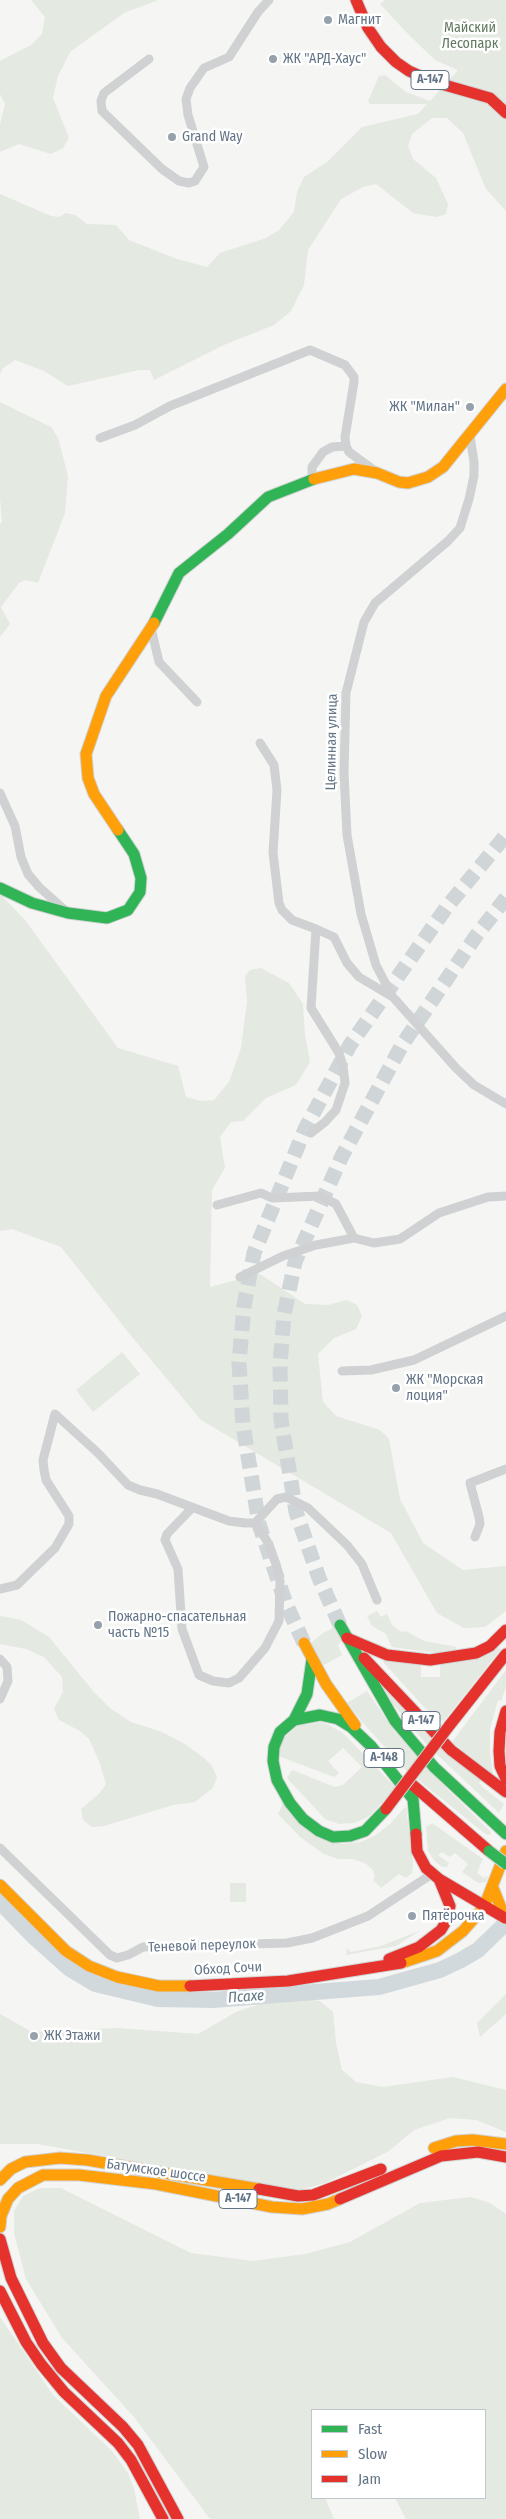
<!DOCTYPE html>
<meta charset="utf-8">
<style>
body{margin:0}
#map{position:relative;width:506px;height:2519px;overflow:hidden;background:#f5f5f3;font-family:"Fira Sans Condensed",sans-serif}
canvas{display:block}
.legend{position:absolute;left:311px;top:2409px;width:175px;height:90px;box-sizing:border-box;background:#fff;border:1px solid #c1c7cf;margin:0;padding:6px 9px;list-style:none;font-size:15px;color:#637486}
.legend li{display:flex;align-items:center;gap:10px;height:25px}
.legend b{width:25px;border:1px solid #c1c7cf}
</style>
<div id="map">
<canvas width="506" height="2519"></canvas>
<ul class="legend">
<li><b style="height:6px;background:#30b455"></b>Fast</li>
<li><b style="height:6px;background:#ff9f0a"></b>Slow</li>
<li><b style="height:6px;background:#e5322d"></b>Jam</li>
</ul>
</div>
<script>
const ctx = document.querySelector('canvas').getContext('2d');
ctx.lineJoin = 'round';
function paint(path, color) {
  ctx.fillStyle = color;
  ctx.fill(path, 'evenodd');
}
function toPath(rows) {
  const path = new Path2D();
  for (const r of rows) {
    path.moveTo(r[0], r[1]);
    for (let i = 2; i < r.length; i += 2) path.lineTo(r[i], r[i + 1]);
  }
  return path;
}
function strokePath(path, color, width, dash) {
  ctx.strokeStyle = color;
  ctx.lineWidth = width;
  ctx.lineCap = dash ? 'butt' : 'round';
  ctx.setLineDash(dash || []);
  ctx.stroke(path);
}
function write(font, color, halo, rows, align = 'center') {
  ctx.font = font + ' "Fira Sans Condensed",sans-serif';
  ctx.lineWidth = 5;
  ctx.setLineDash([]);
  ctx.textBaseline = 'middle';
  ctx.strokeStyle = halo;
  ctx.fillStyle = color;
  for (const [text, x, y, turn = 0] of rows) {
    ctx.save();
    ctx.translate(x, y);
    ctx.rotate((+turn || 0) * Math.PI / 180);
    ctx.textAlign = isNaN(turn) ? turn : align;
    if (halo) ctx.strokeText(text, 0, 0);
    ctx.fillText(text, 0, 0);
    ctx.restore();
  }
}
const green = toPath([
 [31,0,158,0,124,13,70,52,58,76,53,98,69,138,63,148,51,154,19,144,0,152,0,124,5,104,0,94,0,61,31,45,42,34,45,17],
 [385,0,506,0,506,211,486,189,463,133,447,118,432,118,412,134,408,146,413,159,436,178,448,204,446,214,436,217,413,213,376,184,363,187,341,199,308,250,304,285,291,311,274,325,224,345,154,380,150,370,139,370,68,386,44,371,15,360,2,369,0,374,0,194,51,216,59,217,66,213,75,215,87,224,116,225,129,240,177,259,207,267,220,253,266,238,279,230,294,212,297,192,304,177,327,162,362,127,418,114,427,104,370,104,368,101,379,76,385,75,406,92,430,101,458,70,435,60,409,35,380,4],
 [0,402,51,427,58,438,68,476,65,513,38,583,25,580,19,583,1,607,10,624,0,637,0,524,2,522,0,497],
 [0,894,25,920,118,1048,178,1066,186,1097,201,1101,214,1100,229,1082,241,1048,247,1001,245,976,250,970,261,968,289,983,303,1004,305,1034,310,1062,296,1085,266,1098,243,1121,231,1122,220,1137,225,1168,212,1190,210,1287,260,1274,305,1304,328,1305,346,1300,357,1305,362,1316,356,1329,334,1338,318,1354,323,1402,336,1416,380,1430,389,1439,400,1499,423,1543,463,1570,506,1566,506,1611,485,1627,464,1628,437,1613,391,1533,201,1420,128,1332,61,1247,12,1229,0,1231],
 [122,1352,140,1374,93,1412,76,1390],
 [377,1611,381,1617,387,1614,392,1625,401,1632,406,1631,424,1641,457,1647,451,1655,392,1647,386,1634,372,1626,367,1616],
 [0,1616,21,1620,49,1637,93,1691,111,1709,131,1722,162,1732,185,1744,204,1758,212,1766,217,1777,213,1788,195,1802,173,1805,104,1826,92,1827,83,1820,81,1809,99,1794,106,1784,99,1761,89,1739,80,1731,59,1720,54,1709,63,1692,62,1677,44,1657,26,1649,0,1644],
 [340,1625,345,1634,338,1646,342,1655,324,1665,307,1646,323,1633],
 [498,1647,501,1649,443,1722,426,1709,383,1662,385,1659,418,1663,421,1667,421,1677,440,1677,440,1663],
 [506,1670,506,1687,501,1701,498,1700,490,1729,490,1753,493,1774,452,1742],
 [382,1685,481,1781,479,1783,485,1789,504,1804,499,1813,427,1745,392,1703],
 [367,1691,395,1732,446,1788,490,1831,491,1834,488,1835,483,1832,406,1770,364,1724,347,1703],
 [321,1722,329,1725,344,1734,396,1788,368,1817,354,1823,339,1824,325,1819,287,1778,292,1770,335,1787,343,1785,362,1767,343,1748,328,1761,339,1773,334,1777,278,1756,282,1740,297,1726],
 [281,1800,342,1844,361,1842,376,1835,390,1824,406,1806,413,1863,412,1873,406,1878,399,1874,381,1888,373,1880,375,1877,373,1870,365,1863,352,1859,338,1859,324,1854,300,1837,278,1814,282,1806],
 [432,1823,483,1859,477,1873,484,1878,488,1876,486,1882,478,1883,462,1872,468,1864,455,1853,450,1857,442,1852,438,1855,449,1863,447,1867,442,1867,435,1861,428,1851,426,1827],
 [230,1883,246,1883,246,1902,230,1902],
 [421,1930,396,1946,346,1955,347,1948,351,1952,381,1946],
 [506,1994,506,2014,480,2037,477,2023],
 [284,1996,320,2001,333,2012,336,2043,342,2070,356,2082,383,2087,453,2077,506,2090,506,2132,476,2120,450,2118,414,2130,389,2151,325,2183,296,2191,38,2144,0,2144,0,2014,32,2032,117,2028,198,2034,236,2012],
 [40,2188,61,2188,191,2253,253,2261,305,2254,350,2242,420,2203,471,2197,490,2203,506,2214,506,2519,406,2519,395,2498,485,2498,485,2410,312,2410,312,2498,325,2498,334,2519,210,2519,134,2417,62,2338,26,2279,14,2233,14,2211,23,2196],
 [0,2317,53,2395,112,2451,128,2473,134,2489,140,2519,0,2519]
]);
const river = toPath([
 [0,1902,33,1936,70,1969,95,1984,158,1999,213,2000,379,1987,440,1970,461,1960,478,1950,506,1923]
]);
const primaryTunnel = toPath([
 [340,1625,319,1578,296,1512,281,1420,280,1365,284,1315,295,1262,342,1156,402,1045,476,936,506,898],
 [304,1643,286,1604,259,1524,243,1425,239,1363,244,1306,254,1253,305,1129,350,1045,446,908,506,835]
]);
const street = toPath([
 [149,59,104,93,101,101,102,111,162,169,179,181,189,183,195,181,204,167,188,115,186,99,190,88,204,68,229,57,258,12,269,0],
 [470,436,474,462,474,476,469,499,460,528,448,541,375,603,364,622,346,693,344,773,347,835,361,914,376,965,392,996,456,1068,474,1085,506,1104],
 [100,438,135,425,170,406,310,350,345,365,354,377,354,382,345,437,346,446,332,447,323,452,312,467,312,479],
 [346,446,349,452,375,471],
 [151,628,159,662,197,702],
 [260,743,274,765,277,790,273,853,279,903,282,910,292,920,316,929,311,1008,339,1053,343,1066,345,1083,336,1110,325,1122,311,1133],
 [0,793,15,826,21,857,28,874,39,887,66,911],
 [316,929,334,937,347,963,359,977,391,996],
 [217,1205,261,1193,272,1198,321,1196,336,1204,354,1238,374,1243,400,1239,439,1213,488,1197,506,1196],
 [240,1277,283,1256,316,1245,354,1238],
 [342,1371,371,1370,414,1360,506,1316],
 [192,1508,167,1534,165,1540,178,1569,182,1629,199,1675,213,1681,229,1683,239,1678,265,1648,279,1621,280,1581,276,1564,267,1541,255,1523],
 [475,1537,480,1524,479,1517,470,1483,506,1469],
 [0,1589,17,1585,55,1548,69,1524,69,1516,46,1480,44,1470,43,1460,55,1414,98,1453,128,1485,140,1490,157,1494,229,1521,245,1523,255,1523,277,1499,286,1497,308,1508,347,1545,362,1564,377,1600],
 [0,1659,7,1667,8,1681,0,1699],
 [0,1848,110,1955,117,1958,128,1955,143,1947,287,1943,312,1938,368,1916,432,1874]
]);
const fast = toPath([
 [154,623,179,573,228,534,268,497,314,479],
 [0,888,32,903,68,913,107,918,128,910,140,892,141,878,134,854,118,830],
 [340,1625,395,1721,434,1767,506,1834],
 [294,1720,307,1694,312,1659],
 [386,1809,365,1831,350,1836,333,1837,319,1831,303,1819,290,1803,277,1780,273,1761,274,1747,280,1732,294,1720,320,1715,338,1719,351,1727,371,1746,413,1799,416,1834]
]);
const slow = toPath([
 [314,479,354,469,377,473,399,482,408,483,428,477,443,467,506,389],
 [118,830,94,794,88,778,86,754,106,696,154,623],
 [304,1643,326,1684,355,1725],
 [0,1885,66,1951,89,1966,117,1977,159,1986,190,1986],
 [493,1888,505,1918],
 [401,1963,437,1951,463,1931,484,1907,506,1851],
 [434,2148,456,2141,473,2140,506,2144],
 [0,2180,11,2169,25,2162,60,2158,87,2160,259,2189],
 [0,2227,1,2216,8,2199,18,2188,43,2175,79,2175,156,2184,272,2207,302,2209,328,2204,340,2199]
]);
const jam = toPath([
 [356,0,368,28,381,47,396,62,409,71,434,82,490,98,506,113],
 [347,1638,387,1655,430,1660,476,1653,490,1646,506,1630],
 [364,1658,451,1750,506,1792],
 [506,1711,500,1732,499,1751,500,1766,506,1779],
 [449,1726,506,1654],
 [408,1781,489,1851],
 [416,1834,417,1851,426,1868,439,1879,505,1918],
 [389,1959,419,1947,441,1930,447,1920,450,1906,439,1879],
 [190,1986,288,1981,401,1963],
 [259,2189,298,2196,313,2195,381,2169],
 [340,2199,441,2156,478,2152,506,2157],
 [0,2239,11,2278,43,2343,61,2368,123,2427,138,2445,178,2519],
 [0,2291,26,2342,41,2364,64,2392,118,2443,131,2460,163,2519]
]);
const fastBridge = toPath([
 [489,1851,506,1864]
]);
const jamBridge = toPath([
 [386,1809,449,1726]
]);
const markers = [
 [328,20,5,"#96a1ac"],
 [273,59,5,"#96a1ac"],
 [172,137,5,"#96a1ac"],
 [470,407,5,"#96a1ac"],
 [396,1388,5,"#96a1ac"],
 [98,1625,5,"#96a1ac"],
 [412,1916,5,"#96a1ac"],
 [34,2036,5,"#96a1ac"]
];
const shields = [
 [430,80,38],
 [421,1721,38],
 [384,1758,40],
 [238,2199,38]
];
const shieldNames = [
 ["А-147",430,80],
 ["А-147",421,1721],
 ["А-148",384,1758],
 ["А-147",238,2199]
];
const poiNames = [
 ["Магнит",338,20],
 ["ЖК \"АРД-Хаус\"",283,59],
 ["Grand Way",182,137],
 ["ЖК \"Милан\"",460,407,"right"],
 ["ЖК \"Морская",406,1380],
 ["лоция\"",406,1396],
 ["Пожарно-спасательная",108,1617],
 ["часть №15",108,1633],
 ["Пятёрочка",422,1916],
 ["ЖК Этажи",44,2036]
];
const parkNames = [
 ["Майский",470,28],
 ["Лесопарк",470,44]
];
const streetNames = [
 ["Целинная улица",332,742,-89],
 ["Теневой переулок",202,1946,-2],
 ["Обход Сочи",228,1969,-3],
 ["Батумское шоссе",156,2171,8]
];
const waterNames = [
 ["Псахе",246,1997,-4]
];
paint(green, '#e4e9e1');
strokePath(river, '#d2d9dd', 16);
strokePath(primaryTunnel, '#d0d5d8', 15, [15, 8]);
strokePath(fast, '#d1d3d4', 13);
strokePath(slow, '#d1d3d4', 13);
strokePath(jam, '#d1d3d4', 13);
strokePath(street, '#d0d1d2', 9);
strokePath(fast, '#30b455', 11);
strokePath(slow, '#ff9f0a', 11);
strokePath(jam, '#e5322d', 11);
strokePath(fastBridge, '#d0d2d2', 13, []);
strokePath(jamBridge, '#d0d2d2', 13, []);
strokePath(fastBridge, '#30b455', 11);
strokePath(jamBridge, '#e5322d', 11);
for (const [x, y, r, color] of markers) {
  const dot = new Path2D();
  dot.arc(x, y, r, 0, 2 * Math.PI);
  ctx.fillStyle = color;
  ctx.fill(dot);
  strokePath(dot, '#fff', 2);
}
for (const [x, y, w] of shields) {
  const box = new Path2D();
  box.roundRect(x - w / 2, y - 9.5, w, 19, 4);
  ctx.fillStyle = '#fff';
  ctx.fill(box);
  strokePath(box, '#637486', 1);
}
write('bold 12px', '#637486', null, shieldNames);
write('14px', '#637486', '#fff', poiNames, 'left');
write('14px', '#62785e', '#fff', parkNames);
write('14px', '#637486', '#fff', streetNames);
write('italic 15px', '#5f7683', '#fff', waterNames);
</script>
